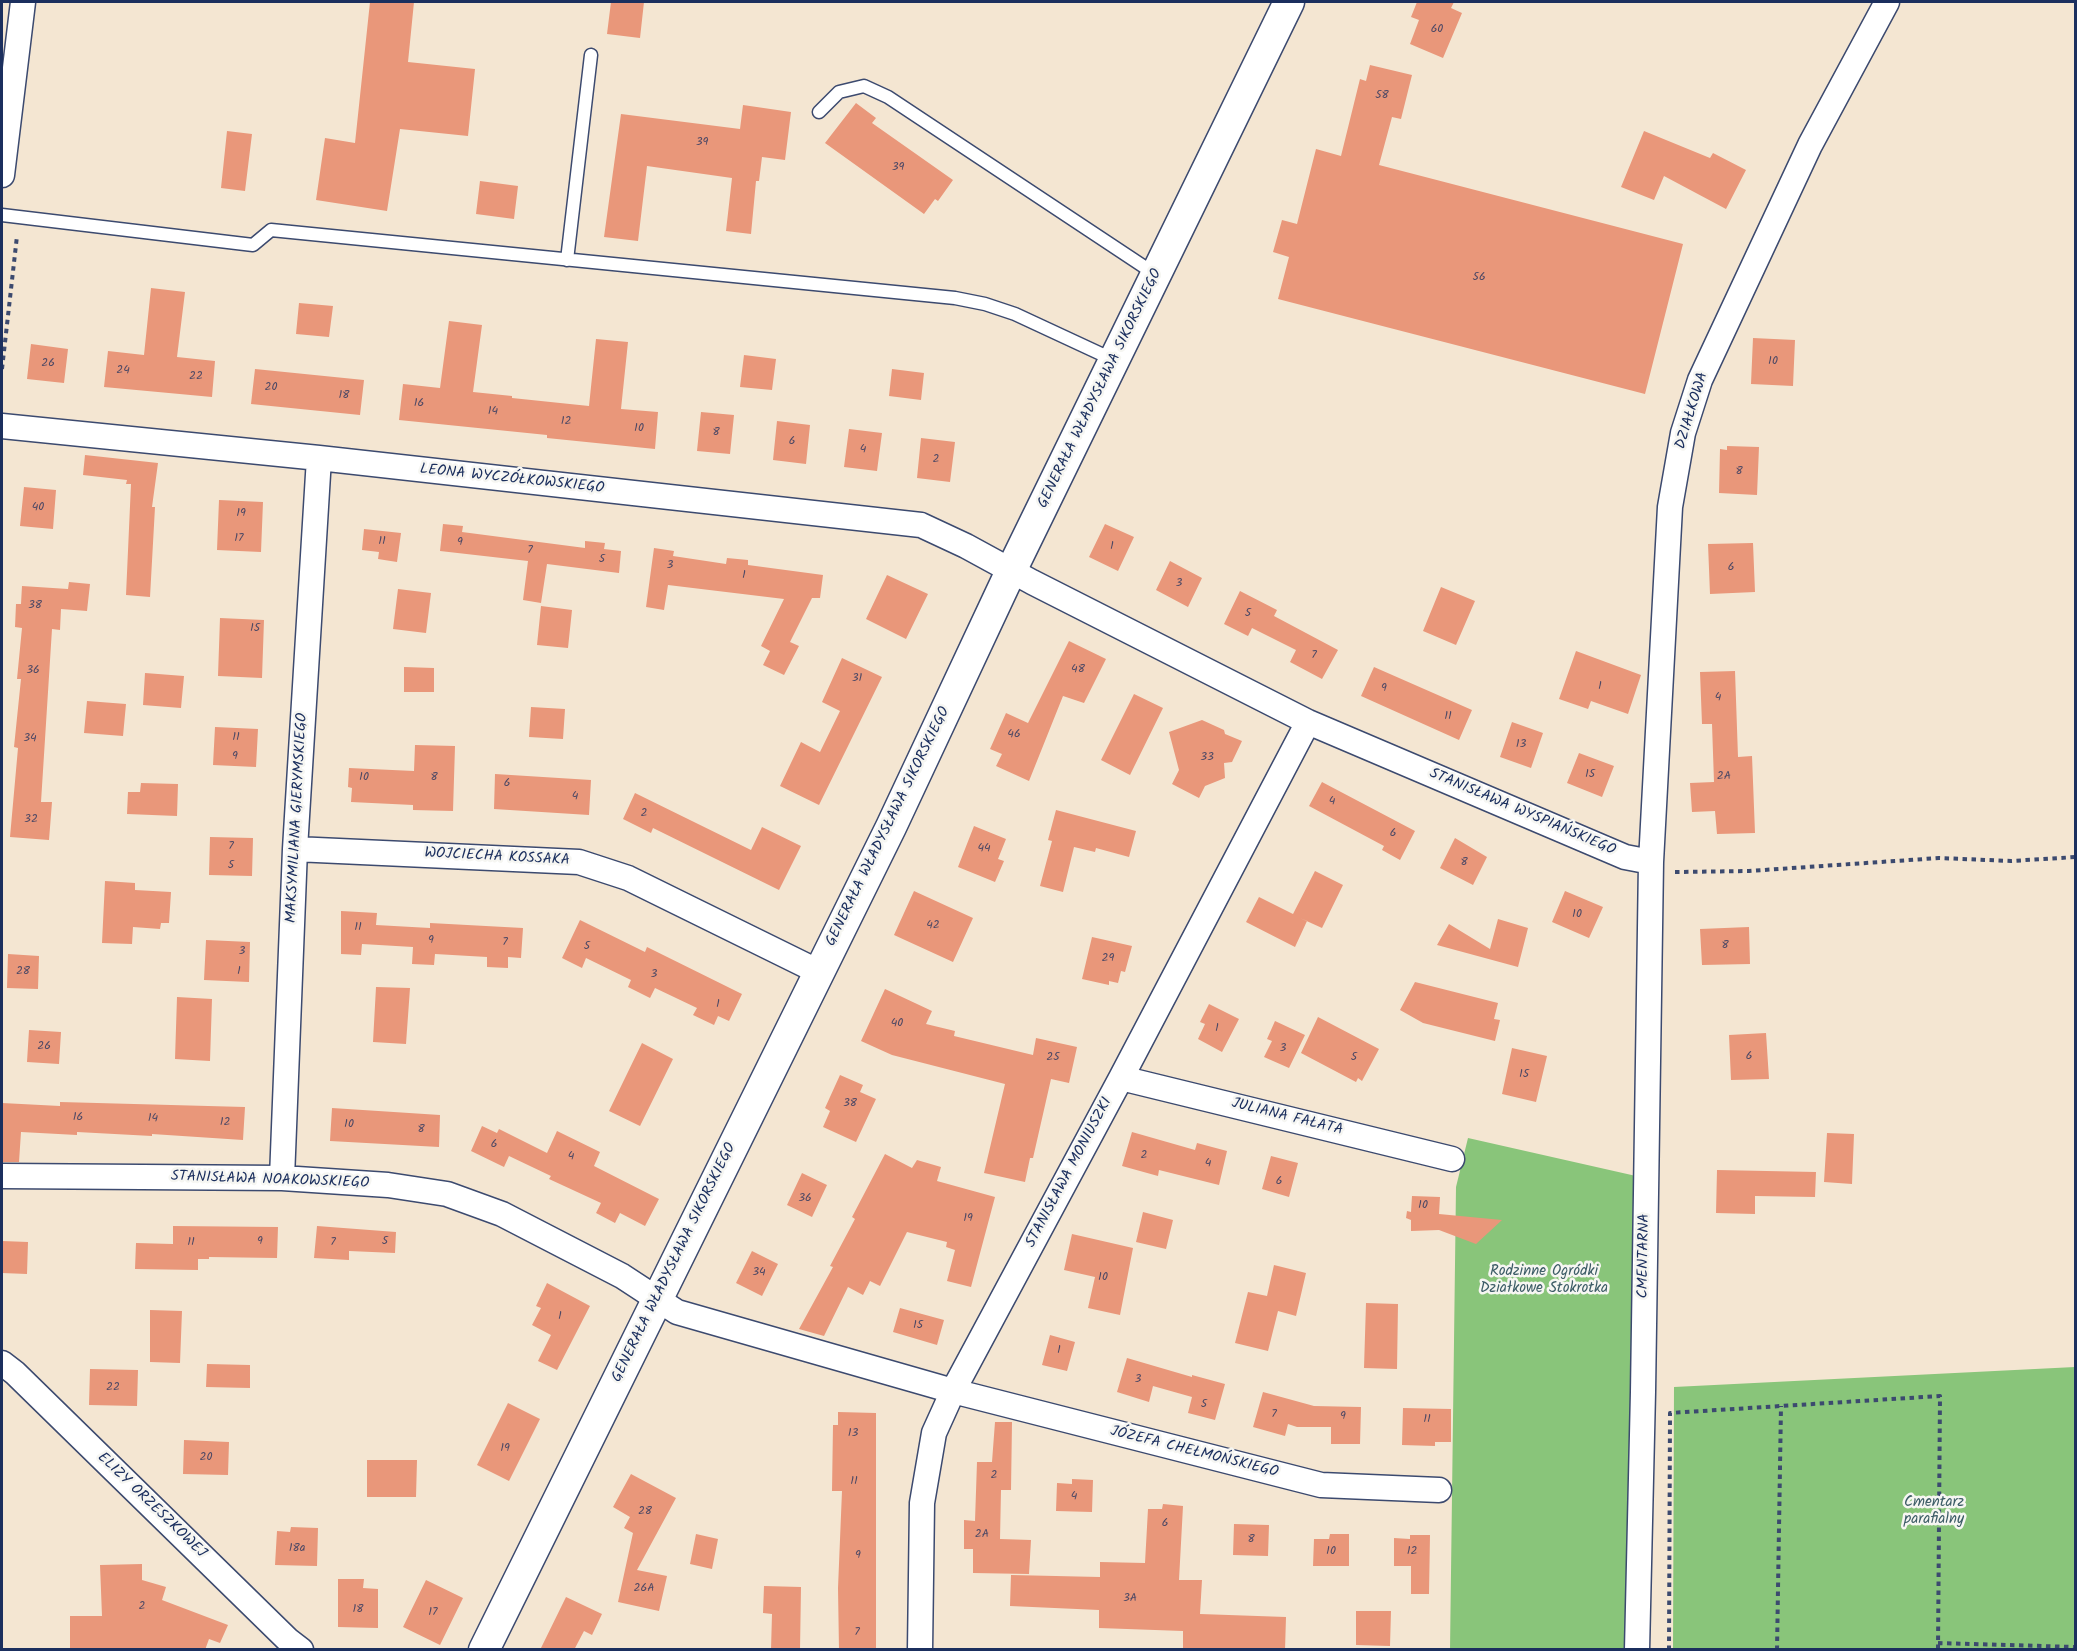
<!DOCTYPE html>
<meta charset="utf-8">
<style>
body{margin:0}
#map{position:relative;width:2077px;height:1651px;overflow:hidden;background:#f4e6d2;font-family:Kalam,sans-serif}
canvas{display:block}
.frame{position:absolute;inset:0;border:3px solid #1b2f5e;pointer-events:none}
</style>
<div id="map">
<canvas width="2077" height="1651"></canvas>
<div class="frame"></div>
</div>
<script>
const ctx = document.querySelector('canvas').getContext('2d');
ctx.lineJoin = 'round';
function paint(path, color) {
  ctx.fillStyle = color;
  ctx.fill(path, 'evenodd');
}
function toPath(rows) {
  const path = new Path2D();
  for (const r of rows) {
    path.moveTo(r[0], r[1]);
    for (let i = 2; i < r.length; i += 2) path.lineTo(r[i], r[i + 1]);
  }
  return path;
}
function strokePath(path, color, width, dash) {
  ctx.strokeStyle = color;
  ctx.lineWidth = width;
  ctx.lineCap = dash ? 'butt' : 'round';
  ctx.setLineDash(dash || []);
  ctx.stroke(path);
}
function write(font, color, halo, rows, align = 'center') {
  ctx.font = font + ' Kalam,sans-serif';
  ctx.lineWidth = 5;
  ctx.setLineDash([]);
  ctx.textBaseline = 'middle';
  ctx.strokeStyle = halo;
  ctx.fillStyle = color;
  for (const [text, x, y, turn = 0] of rows) {
    ctx.save();
    ctx.translate(x, y);
    ctx.rotate((+turn || 0) * Math.PI / 180);
    ctx.textAlign = isNaN(turn) ? turn : align;
    if (halo) ctx.strokeText(text, 0, 0);
    ctx.fillText(text, 0, 0);
    ctx.restore();
  }
}
const green = toPath([
 [1468,1138,1636,1176,1625,1649,1450,1650,1456,1187],
 [2075,1367,2075,1649,1673,1649,1674,1387]
]);
const building = toPath([
 [370,2,414,2,408,62,475,69,468,136,400,129,387,211,316,200,325,138,355,143],
 [611,2,644,2,640,38,607,34],
 [1417,2,1454,2,1451,8,1462,13,1443,58,1410,44,1419,20,1411,17],
 [1370,65,1412,75,1401,119,1392,117,1379,165,1683,244,1645,394,1278,299,1289,257,1273,252,1282,220,1297,224,1316,149,1341,156,1360,79,1366,81],
 [856,103,876,118,872,123,953,180,938,201,935,199,924,214,825,143],
 [743,105,791,112,785,160,762,157,759,181,756,181,751,234,726,231,732,178,647,166,638,241,604,237,621,114,740,129],
 [227,131,252,134,245,191,221,188],
 [1644,131,1710,158,1713,153,1746,170,1726,209,1664,176,1654,200,1621,187],
 [480,181,518,186,514,219,476,214],
 [151,288,185,292,177,357,215,361,212,397,104,387,108,351,144,355],
 [299,303,333,306,329,337,296,334],
 [449,321,482,325,473,392,512,396,512,398,589,406,596,339,628,342,621,409,658,412,655,449,547,438,547,435,399,420,403,384,440,388],
 [1753,338,1795,340,1793,386,1751,384],
 [31,344,68,349,64,383,27,379],
 [744,355,776,359,772,390,740,387],
 [255,369,364,380,360,415,251,404],
 [892,369,924,373,921,400,889,396],
 [701,412,734,415,730,454,697,451],
 [777,421,810,425,806,464,773,460],
 [849,429,882,433,877,471,844,467],
 [921,438,955,442,950,482,917,478],
 [1727,446,1759,447,1757,495,1719,493,1720,449,1727,450],
 [85,455,158,463,152,507,155,507,150,597,126,595,131,484,126,484,127,480,83,475],
 [24,487,56,490,53,529,20,526],
 [219,500,263,502,261,552,217,550],
 [443,524,463,526,462,532,585,548,585,541,605,543,604,549,621,551,619,573,547,564,541,603,523,600,528,561,440,551],
 [1105,524,1134,537,1118,571,1089,557],
 [364,529,401,533,397,562,378,559,379,552,362,550],
 [1753,543,1755,592,1710,594,1708,544],
 [654,548,674,551,673,556,726,564,727,558,748,560,748,565,823,575,820,598,812,598,790,642,799,646,784,675,763,665,770,651,761,646,784,599,668,585,664,610,646,607],
 [1170,561,1202,578,1188,607,1156,590],
 [887,575,928,594,906,639,866,619],
 [69,582,90,584,87,611,61,609,60,630,52,629,41,802,52,802,49,840,10,837,18,748,14,747,21,679,17,679,22,628,15,627,16,604,21,604,22,586,68,589],
 [1441,587,1475,601,1456,645,1423,631],
 [398,589,431,593,426,633,393,629],
 [1240,591,1277,610,1274,616,1338,650,1322,679,1290,662,1296,650,1252,628,1248,636,1224,624],
 [541,606,572,610,568,648,537,645],
 [220,618,264,620,262,678,218,676],
 [1069,641,1106,659,1084,703,1063,696,1029,781,996,766,1002,754,990,749,1006,713,1028,723],
 [1576,651,1641,675,1628,714,1591,701,1588,709,1559,699],
 [842,658,882,677,819,805,780,786,801,742,820,752,840,711,822,702],
 [404,667,434,668,434,692,404,692],
 [1374,667,1472,710,1459,740,1361,696],
 [1735,671,1738,757,1752,756,1755,833,1717,834,1715,811,1692,812,1690,783,1714,782,1712,724,1702,724,1700,672],
 [145,673,184,676,181,708,143,705],
 [1134,694,1163,708,1130,775,1101,760],
 [87,701,126,704,123,736,84,733],
 [531,707,565,709,563,739,529,737],
 [1202,720,1224,730,1225,734,1242,741,1232,762,1224,763,1225,778,1205,786,1199,798,1172,784,1179,770,1169,732],
 [1512,722,1543,733,1531,768,1500,757],
 [215,727,258,729,256,767,213,765],
 [415,745,455,746,453,811,413,810,413,805,351,802,352,788,348,787,349,768,414,771],
 [1579,753,1614,766,1602,797,1567,783],
 [495,774,591,780,589,815,494,809],
 [1322,782,1415,831,1400,860,1382,850,1384,846,1309,806],
 [141,783,178,784,177,816,127,814,128,792,140,792],
 [635,793,751,850,762,827,801,846,779,890,653,828,651,833,623,819],
 [1056,810,1136,831,1129,857,1096,848,1095,852,1074,847,1063,892,1040,886,1052,841,1048,840],
 [974,826,1006,839,998,859,1004,861,995,882,958,867],
 [210,837,253,838,252,876,209,875],
 [1455,838,1487,857,1473,885,1440,868],
 [1315,871,1343,885,1322,928,1300,918,1307,921,1295,947,1246,922,1259,897,1293,914],
 [105,881,135,883,135,890,171,892,169,923,161,923,160,929,133,927,132,944,102,943],
 [914,891,973,918,953,962,894,935],
 [1565,891,1603,907,1589,938,1552,922],
 [341,911,377,913,376,925,430,928,430,923,523,928,521,958,508,957,508,968,487,967,487,957,435,954,434,965,412,964,413,947,362,944,361,955,341,954],
 [1498,919,1528,928,1518,967,1437,945,1449,924,1490,949],
 [580,920,645,952,647,947,742,994,729,1021,718,1016,714,1025,693,1015,697,1008,655,988,650,998,628,987,631,980,586,958,582,968,562,958],
 [1749,927,1750,964,1702,965,1700,929],
 [1092,937,1132,946,1125,972,1121,971,1118,983,1109,981,1109,985,1082,979],
 [206,940,250,942,249,982,204,980],
 [8,954,39,956,38,989,7,988],
 [1415,982,1498,1003,1494,1019,1500,1020,1495,1041,1423,1023,1400,1010],
 [376,987,410,988,406,1044,373,1042],
 [885,989,932,1011,926,1024,955,1031,954,1036,1033,1055,1036,1038,1077,1047,1069,1083,1051,1079,1033,1158,1030,1158,1025,1182,984,1173,1005,1084,892,1055,861,1041],
 [177,997,212,999,210,1061,175,1059],
 [1209,1004,1239,1019,1222,1052,1198,1039,1205,1024,1200,1022],
 [1318,1017,1379,1049,1362,1081,1358,1078,1356,1082,1301,1053],
 [1275,1021,1305,1035,1289,1068,1264,1057,1272,1041,1267,1039],
 [29,1030,61,1032,59,1064,27,1062],
 [1766,1033,1769,1079,1731,1080,1729,1035],
 [642,1043,673,1059,640,1126,609,1111],
 [1512,1048,1547,1056,1536,1102,1502,1094],
 [840,1075,863,1085,860,1092,876,1099,856,1142,823,1127,830,1111,825,1108],
 [60,1102,245,1107,243,1140,152,1134,152,1136,77,1132,77,1135,21,1132,19,1162,2,1162,2,1103,60,1106],
 [332,1108,440,1115,439,1147,330,1141],
 [482,1126,497,1133,499,1129,547,1153,557,1131,600,1152,594,1166,659,1199,645,1226,620,1213,615,1223,596,1213,601,1203,549,1179,551,1176,509,1156,504,1167,471,1151],
 [1132,1132,1195,1150,1197,1143,1227,1151,1219,1185,1159,1170,1158,1176,1122,1166],
 [1827,1133,1854,1134,1852,1184,1824,1182],
 [885,1154,912,1168,917,1160,941,1167,937,1181,995,1197,971,1287,947,1281,955,1250,946,1247,947,1242,907,1232,880,1286,870,1281,863,1295,848,1287,824,1336,799,1329,833,1267,830,1266,855,1219,852,1217],
 [1271,1156,1298,1163,1289,1197,1262,1189],
 [1717,1170,1816,1172,1815,1197,1755,1196,1755,1214,1716,1213],
 [802,1173,827,1185,812,1217,787,1205],
 [1412,1196,1440,1197,1439,1214,1502,1220,1476,1244,1439,1230,1411,1231,1411,1220,1406,1218,1407,1211,1411,1212],
 [1143,1212,1173,1220,1166,1249,1136,1242],
 [173,1226,278,1227,277,1258,209,1257,209,1259,198,1259,198,1270,135,1269,136,1243,173,1244],
 [317,1226,396,1232,395,1253,349,1251,349,1260,314,1258],
 [1072,1234,1133,1248,1120,1315,1088,1308,1095,1277,1064,1270],
 [2,1241,28,1242,27,1274,2,1273],
 [752,1251,778,1264,762,1296,736,1283],
 [1274,1265,1306,1273,1296,1316,1278,1311,1268,1351,1235,1343,1248,1292,1267,1296],
 [547,1283,590,1306,557,1370,538,1361,551,1335,532,1325,541,1308,536,1306],
 [1366,1303,1398,1304,1397,1369,1364,1368],
 [900,1308,944,1320,937,1345,893,1332],
 [150,1310,182,1311,180,1363,150,1362],
 [1050,1335,1075,1342,1067,1371,1042,1365],
 [1127,1358,1192,1377,1192,1375,1225,1384,1215,1420,1188,1413,1192,1397,1153,1386,1149,1402,1117,1392],
 [207,1364,250,1365,250,1388,206,1387],
 [90,1369,138,1370,137,1406,89,1405],
 [1263,1392,1314,1406,1361,1407,1360,1444,1331,1444,1331,1427,1297,1427,1288,1424,1285,1436,1253,1427],
 [508,1403,540,1419,509,1481,477,1465],
 [1403,1408,1451,1409,1451,1442,1435,1442,1435,1446,1402,1445],
 [838,1412,876,1413,876,1650,839,1650,838,1588,842,1491,832,1491,833,1425,838,1425],
 [995,1422,1012,1422,1011,1490,1001,1490,1000,1539,1031,1540,1029,1574,973,1573,973,1549,964,1549,964,1520,975,1521,977,1462,992,1462],
 [184,1440,229,1442,228,1475,183,1474],
 [367,1460,417,1460,416,1497,367,1497],
 [631,1474,676,1498,637,1570,667,1576,659,1611,618,1602,633,1533,624,1528,630,1517,613,1507],
 [1072,1479,1093,1480,1092,1512,1056,1511,1057,1483,1072,1484],
 [1163,1504,1183,1506,1179,1580,1202,1580,1200,1614,1286,1617,1285,1650,1183,1650,1183,1631,1099,1628,1099,1610,1010,1606,1011,1575,1100,1577,1100,1562,1145,1563,1148,1509,1162,1509],
 [1234,1524,1269,1525,1268,1556,1233,1555],
 [291,1527,318,1528,317,1566,275,1565,277,1531,290,1532],
 [696,1534,718,1539,712,1569,690,1564],
 [1330,1534,1349,1534,1349,1566,1313,1566,1314,1539,1329,1539],
 [1410,1535,1430,1535,1429,1594,1411,1594,1411,1566,1394,1566,1394,1538,1410,1539],
 [142,1564,142,1580,166,1587,162,1600,228,1625,220,1643,209,1639,205,1650,70,1650,70,1616,102,1616,100,1565],
 [338,1579,364,1579,363,1588,378,1589,378,1628,338,1627],
 [426,1580,463,1598,440,1645,403,1627],
 [764,1586,801,1587,800,1650,771,1650,772,1614,763,1613],
 [566,1597,602,1614,592,1635,584,1631,574,1650,540,1650],
 [1356,1611,1391,1611,1390,1646,1356,1645]
]);
const path = toPath([
 [2,369,17,236],
 [1675,872,1749,871,1939,858,2011,861,2076,857],
 [1938,1643,2076,1647],
 [1669,1650,1670,1413,1940,1396,1938,1650],
 [1777,1650,1781,1406]
]);
const service = toPath([
 [819,112,839,92,864,86,888,97,1155,274],
 [2,215,253,245,271,230,955,298,985,304,1015,314,1114,360],
 [567,260,591,55]
]);
const minor = toPath([
 [2,175,23,2],
 [2,426,319,458,921,525,966,546,1032,582,1308,722,1625,857,1651,862],
 [295,849,579,862,628,878,819,972],
 [1121,1078,1452,1159],
 [2,1176,282,1178,388,1185,447,1194,502,1214,622,1276,677,1312,953,1391,1321,1485,1439,1490],
 [282,1178,295,849,319,458],
 [2,1363,15,1373,288,1640,301,1650],
 [920,1650,922,1503,934,1433,953,1391,1121,1078,1308,722],
 [1637,1650,1643,1392,1651,862,1670,507,1683,433,1700,380,1810,145,1887,2]
]);
const tertiary = toPath([
 [484,1650,891,827,1011,571,1289,2]
]);
const numberNames = [
 ["60",1437,30],
 ["58",1382,96],
 ["39",702,143],
 ["39",898,168],
 ["56",1479,278],
 ["10",1773,362],
 ["26",48,364],
 ["24",123,371],
 ["22",196,377],
 ["20",271,388],
 ["18",344,396],
 ["16",419,404],
 ["14",493,412],
 ["12",566,422],
 ["10",639,429],
 ["8",716,433],
 ["6",792,442],
 ["4",863,450],
 ["2",936,460],
 ["8",1739,472],
 ["40",38,508],
 ["19",241,514],
 ["17",239,539],
 ["11",382,542],
 ["9",460,543],
 ["1",1112,547],
 ["7",530,551],
 ["5",602,560],
 ["3",670,566],
 ["6",1731,568],
 ["1",744,576],
 ["3",1179,584],
 ["38",35,606],
 ["5",1248,614],
 ["15",255,629],
 ["7",1314,656],
 ["48",1078,670],
 ["36",33,671],
 ["31",857,679],
 ["1",1600,687],
 ["9",1384,689],
 ["4",1718,698],
 ["11",1448,717],
 ["46",1014,735],
 ["11",236,738],
 ["34",30,739],
 ["13",1521,745],
 ["9",235,757],
 ["33",1207,758],
 ["15",1590,775],
 ["2A",1724,777],
 ["10",364,778],
 ["8",434,778],
 ["6",507,784],
 ["4",575,797],
 ["4",1332,802],
 ["2",644,814],
 ["32",31,820],
 ["6",1393,834],
 ["7",231,847],
 ["44",984,849],
 ["8",1464,863],
 ["5",231,866],
 ["10",1577,915],
 ["42",933,926],
 ["11",358,928],
 ["9",431,941],
 ["7",505,943],
 ["8",1725,946],
 ["5",587,947],
 ["3",242,952],
 ["29",1108,959],
 ["28",23,972],
 ["1",239,972],
 ["3",654,975],
 ["1",718,1005],
 ["40",897,1024],
 ["1",1217,1029],
 ["26",44,1047],
 ["3",1283,1049],
 ["6",1749,1057],
 ["25",1053,1058],
 ["5",1354,1058],
 ["15",1524,1075],
 ["38",850,1104],
 ["16",78,1118],
 ["14",153,1119],
 ["12",225,1123],
 ["10",349,1125],
 ["8",421,1130],
 ["6",494,1145],
 ["2",1144,1156],
 ["4",571,1157],
 ["4",1208,1164],
 ["6",1279,1182],
 ["36",805,1199],
 ["10",1423,1206],
 ["19",968,1219],
 ["9",260,1242],
 ["5",385,1242],
 ["11",191,1243],
 ["7",333,1243],
 ["34",759,1273],
 ["10",1103,1278],
 ["1",560,1317],
 ["15",918,1326],
 ["1",1059,1351],
 ["3",1138,1380],
 ["22",113,1388],
 ["5",1204,1405],
 ["7",1274,1415],
 ["9",1343,1417],
 ["11",1427,1420],
 ["13",853,1434],
 ["19",505,1449],
 ["20",206,1458],
 ["2",994,1476],
 ["11",854,1482],
 ["4",1074,1497],
 ["28",645,1512],
 ["6",1165,1524],
 ["2A",982,1535],
 ["8",1251,1540],
 ["18a",297,1549],
 ["10",1331,1552],
 ["12",1412,1552],
 ["9",858,1556],
 ["26A",644,1589],
 ["3A",1130,1599],
 ["2",142,1607],
 ["18",358,1610],
 ["17",433,1613],
 ["7",857,1633]
];
const streetNames = [
 ["GENERAŁA WŁADYSŁAWA SIKORSKIEGO",1101,389,-64],
 ["DZIAŁKOWA",1693,411,-73],
 ["LEONA WYCZÓŁKOWSKIEGO",512,480,6],
 ["STANISŁAWA WYSPIAŃSKIEGO",1522,813,23],
 ["MAKSYMILIANA GIERYMSKIEGO",298,818,-87],
 ["GENERAŁA WŁADYSŁAWA SIKORSKIEGO",889,827,-64],
 ["WOJCIECHA KOSSAKA",497,858,3],
 ["JULIANA FAŁATA",1287,1118,14],
 ["STANISŁAWA MONIUSZKI",1070,1173,-62],
 ["STANISŁAWA NOAKOWSKIEGO",270,1181,2],
 ["CMENTARNA",1645,1256,-89],
 ["GENERAŁA WŁADYSŁAWA SIKORSKIEGO",675,1263,-64],
 ["JÓZEFA CHEŁMOŃSKIEGO",1194,1453,14],
 ["ELIZY ORZESZKOWEJ",151,1506,44]
];
const parkNames = [
 ["Rodzinne Ogródki",1544,1272],
 ["Działkowe Stokrotka",1544,1289],
 ["Cmentarz",1934,1503],
 ["parafialny",1934,1520]
];
paint(green, '#89c57a');
paint(building, '#e9977a');
strokePath(service, '#3c4a6f', 15);
strokePath(minor, '#3c4a6f', 27);
strokePath(tertiary, '#3c4a6f', 33);
strokePath(path, '#3c4a6f', 4, [4.5, 4.5]);
strokePath(service, '#fff', 12);
strokePath(minor, '#fff', 24);
strokePath(tertiary, '#fff', 30);
write('12px', '#4e4965', null, numberNames);
write('15px', '#1b2f5e', '#f6f6f2', streetNames);
write('15px', '#3c5c66', '#f6f6f2', parkNames);
</script>
